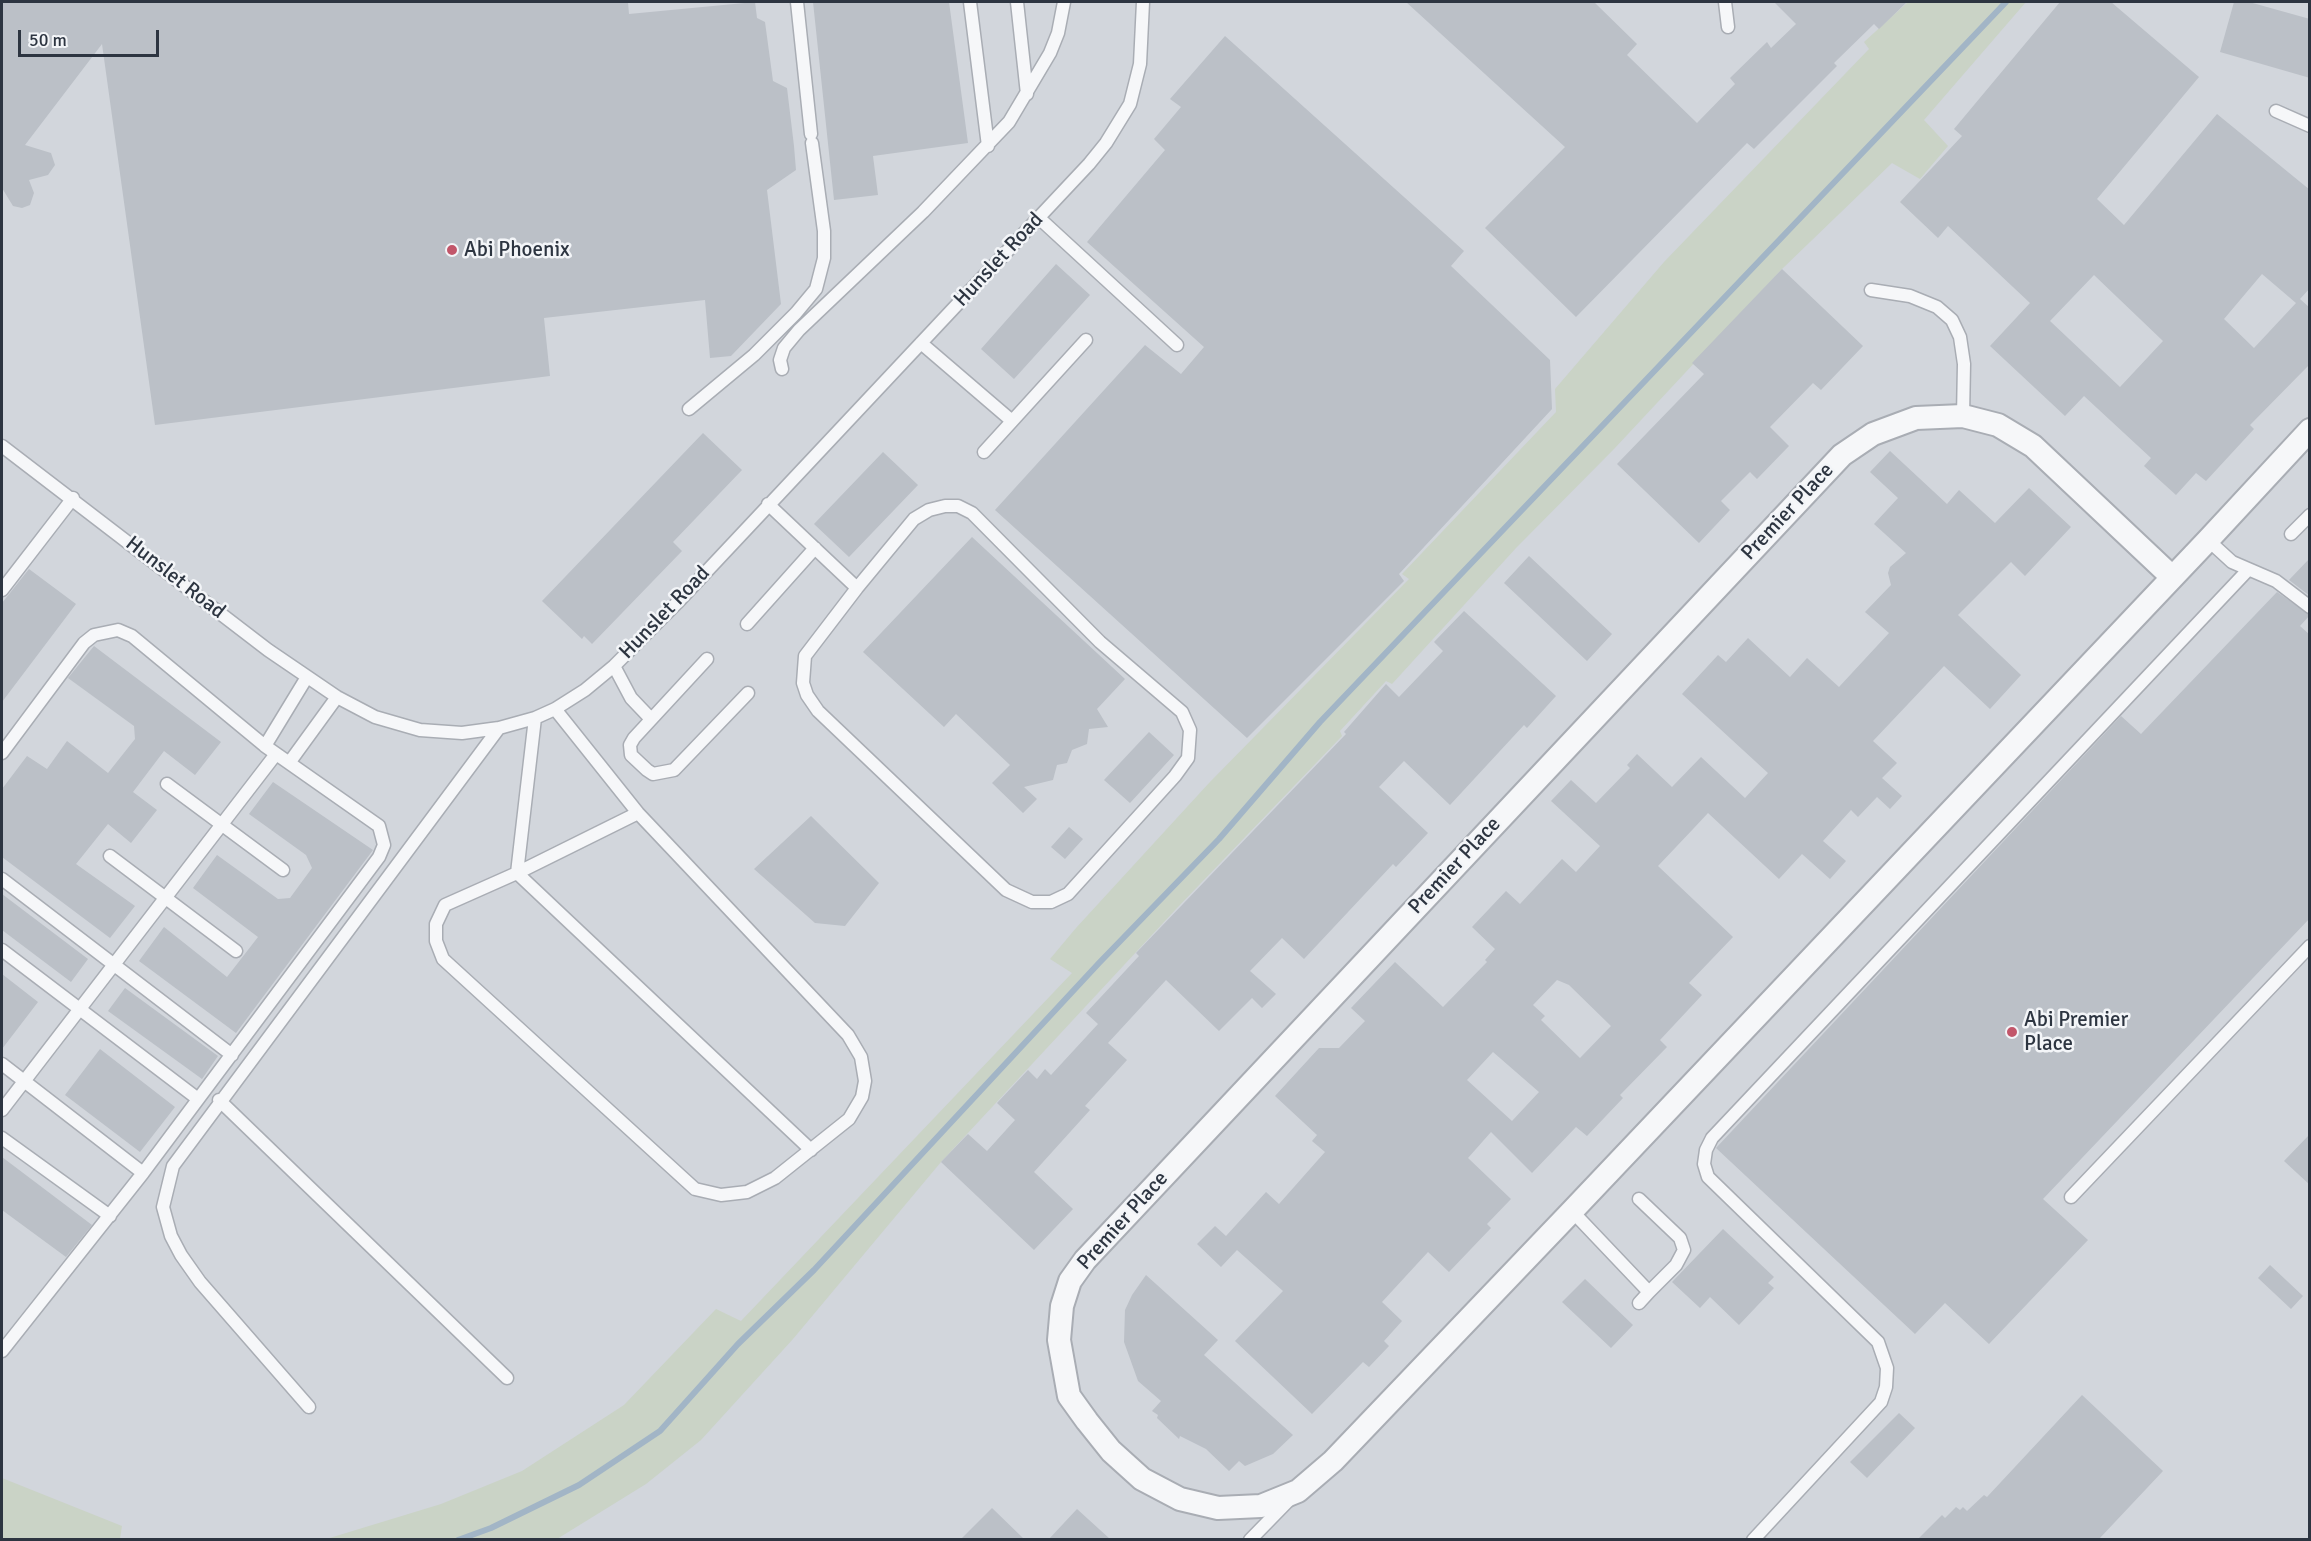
<!DOCTYPE html>
<style>
body{margin:0}
#map{position:relative;width:2311px;height:1541px;overflow:hidden;background:#e4e6ea;font-family:Signika,sans-serif}
canvas{display:block}
.frame{position:absolute;inset:0;border:3px solid #2d3541;pointer-events:none}
.scale{position:absolute;left:18px;top:30px;width:141px;height:27px;box-sizing:border-box;border:3px solid #2d3541;border-top:0;padding-left:8px;font-size:18px;line-height:21px;white-space:nowrap;color:#2d3541;-webkit-text-stroke:4px #f3f5f8;paint-order:stroke}
</style>
<div id="map">
<canvas width="2311" height="1541"></canvas>
<div class="frame"></div>
<div class="scale">50 m</div>
</div>
<script>
const ctx = document.querySelector('canvas').getContext('2d');
ctx.lineJoin = 'round';
function paint(path, color) {
  ctx.fillStyle = color;
  ctx.fill(path, 'evenodd');
}
function toPath(rows) {
  const path = new Path2D();
  for (const r of rows) {
    path.moveTo(r[0], r[1]);
    for (let i = 2; i < r.length; i += 2) path.lineTo(r[i], r[i + 1]);
  }
  return path;
}
function strokePath(path, color, width, dash) {
  ctx.strokeStyle = color;
  ctx.lineWidth = width;
  ctx.lineCap = dash ? 'butt' : 'round';
  ctx.setLineDash(dash || []);
  ctx.stroke(path);
}
function write(font, color, halo, rows, align = 'center') {
  ctx.font = font + ' Signika,sans-serif';
  ctx.lineWidth = 5;
  ctx.setLineDash([]);
  ctx.textBaseline = 'middle';
  ctx.strokeStyle = halo;
  ctx.fillStyle = color;
  for (const [text, x, y, turn = 0] of rows) {
    ctx.save();
    ctx.translate(x, y);
    ctx.rotate((+turn || 0) * Math.PI / 180);
    ctx.textAlign = isNaN(turn) ? turn : align;
    if (halo) ctx.strokeText(text, 0, 0);
    ctx.fillText(text, 0, 0);
    ctx.restore();
  }
}
const built = toPath([
 [2,2,2309,2,2309,1539,2,1539]
]);
const green = toPath([
 [1908,2,2026,2,1924,120,1948,146,1920,179,1892,163,1782,269,1614,449,1516,548,1392,684,1386,681,1340,731,1342,736,1177,908,941,1162,793,1339,701,1440,646,1484,557,1539,323,1540,441,1504,522,1471,624,1405,716,1309,741,1321,1072,973,1050,959,1076,928,1209,783,1409,579,1402,574,1556,412,1555,389,1664,262,1869,49,1864,42],
 [2,1478,122,1526,120,1539,2,1539]
]);
const stream = toPath([
 [458,1540,491,1528,579,1485,660,1431,738,1344,814,1270,1099,963,1219,839,1320,722,2006,2]
]);
const building = toPath([
 [2,2,628,2,629,14,755,2,757,18,765,22,773,81,787,88,794,146,796,170,767,190,781,304,731,356,710,358,705,300,544,318,550,376,155,425,102,44,25,145,51,153,55,165,48,175,29,180,34,193,30,205,22,208,13,206,2,188],
 [813,2,949,2,968,143,873,156,878,195,834,200],
 [1406,2,1594,2,1637,44,1627,55,1697,123,1735,84,1730,78,1767,42,1771,48,1796,24,1774,2,1907,2,1879,29,1874,24,1834,63,1837,66,1754,149,1747,143,1576,317,1485,228,1565,147],
 [2060,2,2111,2,2199,77,2097,199,2124,225,2217,114,2310,190,2310,288,2300,299,2310,308,2310,364,2250,425,2254,429,2206,481,2196,473,2176,495,2144,466,2151,458,2084,396,2065,416,1990,346,2030,303,1948,226,1938,238,1900,202,1962,136,1954,129],
 [2262,274,2296,303,2254,348,2224,319],
 [2094,275,2163,341,2120,387,2050,321],
 [2234,2,2249,2,2310,19,2310,78,2220,52],
 [1225,36,1464,251,1451,266,1550,360,1552,409,1399,574,1404,581,1247,738,995,510,1145,345,1181,374,1204,347,1087,242,1165,150,1154,139,1181,107,1170,99],
 [1056,264,1090,295,1014,379,981,349],
 [1782,269,1863,346,1821,390,1813,383,1770,427,1789,446,1757,479,1750,472,1721,501,1730,510,1699,543,1617,464,1704,374,1692,363],
 [703,433,742,470,673,542,682,551,592,644,584,636,582,639,542,601],
 [1890,451,1947,504,1959,490,1995,523,2029,488,2071,527,2025,576,2011,562,1958,615,2021,675,1990,709,1944,666,1873,741,1897,763,1882,778,1902,796,1890,809,1877,797,1858,817,1851,810,1823,841,1846,861,1830,879,1802,854,1779,879,1708,813,1694,828,1658,866,1733,937,1689,983,1702,995,1660,1040,1667,1047,1620,1095,1623,1098,1587,1136,1576,1127,1532,1173,1491,1132,1468,1158,1511,1199,1487,1224,1491,1228,1449,1272,1428,1252,1382,1302,1402,1321,1384,1341,1389,1346,1369,1367,1363,1362,1312,1414,1235,1341,1283,1291,1237,1250,1221,1267,1197,1244,1215,1226,1226,1236,1266,1192,1279,1204,1325,1152,1312,1141,1317,1135,1275,1096,1319,1048,1339,1048,1365,1021,1351,1008,1395,962,1443,1007,1487,962,1485,960,1495,949,1472,927,1506,891,1520,904,1562,859,1576,872,1600,846,1551,801,1571,780,1596,803,1630,768,1627,765,1637,754,1672,787,1701,757,1745,798,1768,773,1682,694,1718,655,1726,662,1748,638,1790,677,1807,658,1839,687,1889,633,1865,612,1891,585,1888,573,1890,567,1906,553,1874,524,1898,498,1870,472],
 [1557,980,1569,985,1611,1026,1580,1058,1541,1020,1545,1016,1533,1005],
 [1493,1052,1539,1092,1512,1121,1467,1080],
 [883,452,918,485,849,557,814,524],
 [972,537,1125,679,1097,709,1108,727,1089,729,1087,744,1072,750,1067,763,1057,765,1053,780,1024,787,1037,799,1023,813,992,783,1010,765,956,714,944,727,863,652],
 [1529,556,1612,634,1587,661,1504,583],
 [2310,558,2310,596,2289,580],
 [29,569,76,604,2,702,2,603],
 [2277,592,2310,615,2300,626,2310,635,2310,918,2043,1199,2088,1240,1989,1344,1945,1303,1915,1334,1716,1148,2121,716,2141,734],
 [1464,611,1556,696,1527,728,1524,725,1450,805,1404,761,1379,787,1428,833,1396,867,1393,864,1304,959,1282,938,1250,971,1276,994,1262,1008,1252,998,1219,1031,1166,980,1108,1043,1127,1060,1085,1106,1090,1110,1034,1172,1073,1209,1034,1250,941,1162,968,1134,987,1151,1015,1120,997,1103,1028,1070,1037,1079,1045,1069,1051,1075,1098,1024,1086,1013,1139,956,1136,953,1346,734,1344,732,1386,684,1399,697,1443,651,1434,642],
 [94,646,221,742,195,775,164,751,133,792,157,810,131,843,108,824,76,864,135,906,110,938,2,857,2,789,27,756,47,769,67,741,108,773,135,739,134,726,68,678],
 [1149,732,1174,755,1130,803,1104,780],
 [273,782,373,850,236,1033,139,961,164,927,227,977,258,937,193,888,217,855,278,899,290,898,312,868,306,855,249,814],
 [811,816,879,883,845,926,815,923,754,869],
 [1069,827,1083,839,1065,859,1051,847],
 [2,894,88,959,71,982,2,930],
 [2,974,38,1002,2,1049],
 [125,988,218,1056,202,1079,108,1011],
 [100,1049,175,1107,140,1152,65,1095],
 [2310,1134,2310,1185,2284,1161],
 [2,1157,92,1225,66,1257,2,1210],
 [1723,1229,1774,1277,1768,1283,1774,1288,1739,1325,1710,1297,1700,1308,1672,1282],
 [2270,1265,2303,1296,2291,1309,2258,1278],
 [1146,1275,1218,1340,1204,1355,1293,1435,1273,1454,1245,1466,1239,1461,1229,1471,1206,1449,1180,1436,1179,1439,1157,1418,1158,1415,1152,1411,1161,1401,1138,1381,1124,1342,1125,1310,1132,1295],
 [1585,1279,1633,1325,1611,1348,1562,1302],
 [2082,1395,2163,1471,2099,1539,1918,1539,1942,1515,1945,1518,1956,1507,1960,1510,1963,1507,1967,1511,1984,1495,1987,1497],
 [1899,1413,1915,1428,1867,1478,1850,1462],
 [992,1508,1024,1539,961,1539],
 [1077,1509,1110,1539,1049,1539]
]);
const service = toPath([
 [797,2,811,134],
 [970,2,988,146],
 [1017,2,1027,94],
 [1725,2,1728,27],
 [2276,111,2310,126],
 [1039,218,1177,345],
 [1871,290,1910,296,1937,307,1952,320,1960,337,1964,364,1963,416],
 [921,343,1012,421],
 [782,369,780,360,784,348,799,330,923,212,1009,122,1050,53,1058,33,1064,2],
 [689,409,754,355,796,313,816,289,824,258,824,231,812,143],
 [2,446,268,650,337,697,375,717,420,730,462,733,499,728,535,718,555,709,585,690,614,666,677,603,1089,164,1106,143,1130,104,1140,64,1143,2],
 [984,452,1086,340],
 [768,504,857,588],
 [945,506,958,506,972,513,1100,642,1182,712,1190,730,1188,758,1175,776,1068,894,1051,902,1032,902,1006,890,818,711,807,695,803,683,805,656,857,588,914,519,929,510,945,506],
 [2291,534,2310,515],
 [2208,540,2232,562,2276,581,2310,607],
 [2,590,73,498],
 [747,624,815,548],
 [707,659,634,738,630,745,631,755,647,770,653,774,674,770,748,693],
 [614,666,631,698,651,719],
 [535,718,517,873,445,905,436,924,436,941,443,959,695,1189,721,1195,747,1192,775,1178,849,1119,862,1097,865,1081,861,1057,848,1035,638,813,555,709],
 [265,746,307,677],
 [2,753,84,643,94,635,118,630,132,636,265,746,379,826,384,845,379,857,143,1173,2,1351],
 [289,763,337,697],
 [167,784,283,870],
 [638,813,517,873,811,1150],
 [110,856,236,951],
 [2,879,232,1055],
 [2,950,198,1099],
 [2,1064,143,1173],
 [219,1100,507,1378],
 [2,1110,276,754],
 [2,1138,110,1216],
 [2071,1197,2310,946],
 [1572,1211,1649,1292,1676,1265,1684,1250,1680,1238,1639,1199],
 [1639,1303,1649,1292],
 [309,1407,200,1282,181,1255,171,1236,163,1207,173,1166,499,728],
 [1250,1540,1289,1500],
 [1753,1540,1881,1402,1886,1387,1887,1368,1878,1342,1708,1177,1704,1164,1706,1150,1712,1138,2247,571]
]);
const minor = toPath([
 [2172,577,2033,446,1998,425,1963,416,1916,418,1873,434,1842,455,1085,1260,1070,1281,1062,1306,1059,1340,1069,1396,1087,1421,1111,1451,1142,1479,1180,1499,1218,1508,1261,1506,1298,1491,1333,1461,1572,1211,2208,540,2310,430]
]);
const markers = [
 [452,250,6,"#c2566a"],
 [2012,1032,6,"#c2566a"]
];
const poiNames = [
 ["Abi Phoenix",464,250],
 ["Abi Premier",2024,1020],
 ["Place",2024,1044]
];
const streetNames = [
 ["Hunslet Road",999,260,-47],
 ["Premier Place",1788,512,-47],
 ["Hunslet Road",175,578,38],
 ["Hunslet Road",665,613,-46],
 ["Premier Place",1455,866,-47],
 ["Premier Place",1123,1221,-48]
];
paint(built, '#d2d6dc');
paint(green, '#cad3c6');
strokePath(stream, '#a2b5c6', 6);
paint(building, '#bbc0c7');
strokePath(service, '#a9adb4', 15);
strokePath(minor, '#a9adb4', 26);
strokePath(service, '#f6f7f9', 12);
strokePath(minor, '#f6f7f9', 22);
for (const [x, y, r, color] of markers) {
  const dot = new Path2D();
  dot.arc(x, y, r, 0, 2 * Math.PI);
  ctx.fillStyle = color;
  ctx.fill(dot);
  strokePath(dot, '#f3f5f8', 2);
}
write('21px', '#2d3541', '#f3f5f8', poiNames, 'left');
write('21px', '#2d3541', '#f3f5f8', streetNames);
</script>
